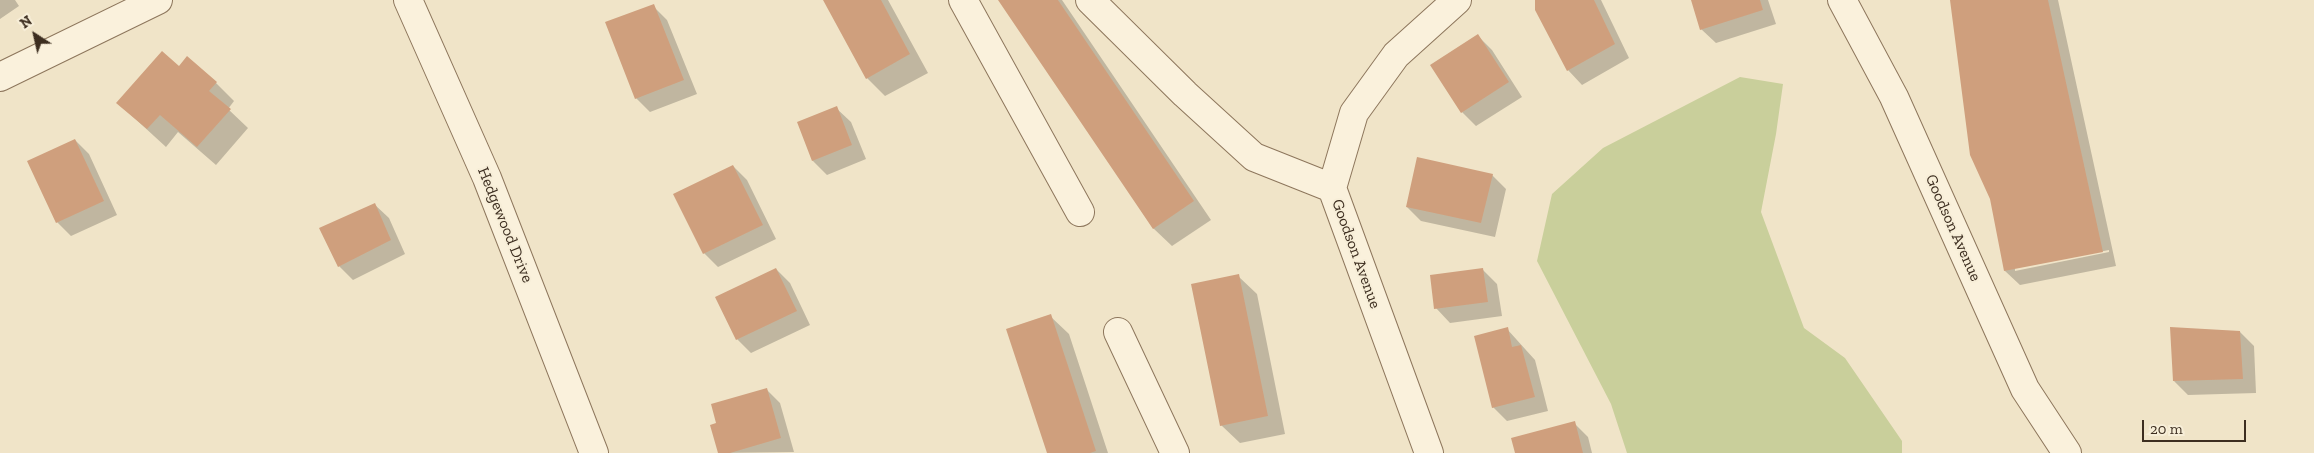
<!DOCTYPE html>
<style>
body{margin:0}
#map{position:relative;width:2314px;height:453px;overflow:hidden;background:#f0e4c8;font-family:"Zilla Slab",serif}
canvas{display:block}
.north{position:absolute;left:10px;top:10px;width:50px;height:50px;-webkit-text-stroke:4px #f7eed8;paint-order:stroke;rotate:325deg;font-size:14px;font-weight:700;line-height:20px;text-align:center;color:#3d2e20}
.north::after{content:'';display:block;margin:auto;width:18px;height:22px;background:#3d2e20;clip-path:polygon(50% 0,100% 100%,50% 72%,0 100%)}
.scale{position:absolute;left:2142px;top:420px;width:104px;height:22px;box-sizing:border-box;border:2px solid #3d2e20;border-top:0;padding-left:6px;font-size:15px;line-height:18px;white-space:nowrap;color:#3d2e20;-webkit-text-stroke:4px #f7eed8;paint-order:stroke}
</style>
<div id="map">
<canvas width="2314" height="453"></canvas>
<div class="north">N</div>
<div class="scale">20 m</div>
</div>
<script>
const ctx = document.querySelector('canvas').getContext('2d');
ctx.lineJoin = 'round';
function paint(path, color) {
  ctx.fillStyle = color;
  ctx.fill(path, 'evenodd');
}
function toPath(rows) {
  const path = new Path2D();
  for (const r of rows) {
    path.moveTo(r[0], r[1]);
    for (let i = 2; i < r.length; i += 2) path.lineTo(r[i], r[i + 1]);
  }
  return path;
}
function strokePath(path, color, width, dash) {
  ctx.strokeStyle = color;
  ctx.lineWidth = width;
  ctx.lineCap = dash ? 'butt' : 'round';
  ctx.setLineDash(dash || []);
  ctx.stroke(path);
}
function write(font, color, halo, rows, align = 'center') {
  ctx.font = font + ' "Zilla Slab",serif';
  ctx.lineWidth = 4;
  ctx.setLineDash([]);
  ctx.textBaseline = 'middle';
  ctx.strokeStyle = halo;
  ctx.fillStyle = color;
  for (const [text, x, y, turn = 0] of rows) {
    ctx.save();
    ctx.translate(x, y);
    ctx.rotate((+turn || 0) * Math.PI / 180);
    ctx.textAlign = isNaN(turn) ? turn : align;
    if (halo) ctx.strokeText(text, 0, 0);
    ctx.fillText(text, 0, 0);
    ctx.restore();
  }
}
const green = toPath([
 [1740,77,1783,84,1776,134,1761,212,1804,328,1845,358,1902,441,1902,453,1627,453,1611,404,1537,261,1552,194,1603,148]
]);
const shadow = toPath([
 [0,0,15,0,19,6,0,19],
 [825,0,888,0,928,73,885,96,867,78],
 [1000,0,1062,0,1211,220,1172,246,1153,228],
 [1536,0,1601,0,1629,58,1582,85,1568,70],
 [1692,0,1768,0,1776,24,1716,43,1701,29],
 [1951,0,2058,0,2116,266,2020,285,2005,271],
 [2109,250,2109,252,2015,271,2015,268],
 [653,6,667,20,697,94,650,112,636,98],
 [1478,36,1492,50,1522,97,1476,126,1462,112],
 [179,68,216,83,234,101,228,109,248,128,216,165,178,132,166,147,118,103],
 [836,108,851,122,866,159,827,175,813,161,798,123],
 [75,140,89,154,117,215,71,236,57,222],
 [733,166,747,180,776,239,718,267,704,253],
 [1492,175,1506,189,1495,237,1421,221,1407,207],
 [374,204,389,218,405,254,353,280,339,266],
 [776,269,790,283,810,325,751,353,737,339],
 [1483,270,1497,284,1502,316,1450,323,1436,308],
 [1238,276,1257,294,1285,434,1240,443,1221,425],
 [1050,316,1069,334,1108,453,1048,453],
 [1507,329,1535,360,1548,411,1507,421,1493,407],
 [2240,332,2254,346,2256,393,2188,395,2174,381],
 [766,389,780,403,794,452,719,453,718,424],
 [1574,423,1588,437,1592,453,1516,453]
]);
const building = toPath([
 [823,0,881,0,910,54,866,79],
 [998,0,1058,0,1194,201,1153,229],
 [1535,0,1594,0,1615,44,1567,71,1535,10],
 [1691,0,1760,0,1763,10,1700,30],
 [1950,0,2048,0,2103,252,2004,271,1990,199,1970,155],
 [654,4,684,80,635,99,605,22],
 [1478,34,1509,82,1461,113,1430,65],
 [162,51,179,66,187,56,217,82,209,91,231,109,197,147,160,115,147,129,116,103],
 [837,106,852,145,812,161,797,122],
 [75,139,104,201,56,223,27,161],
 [1417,157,1493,174,1481,223,1406,207],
 [733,165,763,225,703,254,673,194],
 [375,203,391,240,338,267,319,228],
 [776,268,797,311,736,340,715,297],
 [1483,268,1488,302,1434,309,1430,275],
 [1239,274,1268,416,1220,426,1191,284],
 [1051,314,1096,451,1090,453,1047,453,1006,329],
 [1508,327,1512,347,1521,345,1535,397,1492,408,1474,336],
 [2170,327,2240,331,2243,379,2173,381],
 [767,388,781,438,730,453,718,453,710,425,716,423,711,404],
 [1575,421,1583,453,1515,453,1511,438]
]);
const minor = toPath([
 [408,0,487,178,594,453],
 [963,0,1080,212],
 [1090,0,1185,94,1254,157,1332,188],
 [1842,0,1894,97,2025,389,2067,453],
 [0,77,158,0],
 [1118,332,1175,453],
 [1429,453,1332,188,1354,113,1396,55,1457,0]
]);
const streetNames = [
 ["Hedgewood Drive",505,225,68],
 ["Goodson Avenue",1953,228,66],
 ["Goodson Avenue",1356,254,70]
];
paint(green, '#c9cf9b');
paint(shadow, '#0003');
paint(building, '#cf9f7d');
strokePath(minor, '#8d765c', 30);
strokePath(minor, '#faf1dc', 28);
write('16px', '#3d2e20', '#f7eed8', streetNames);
</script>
